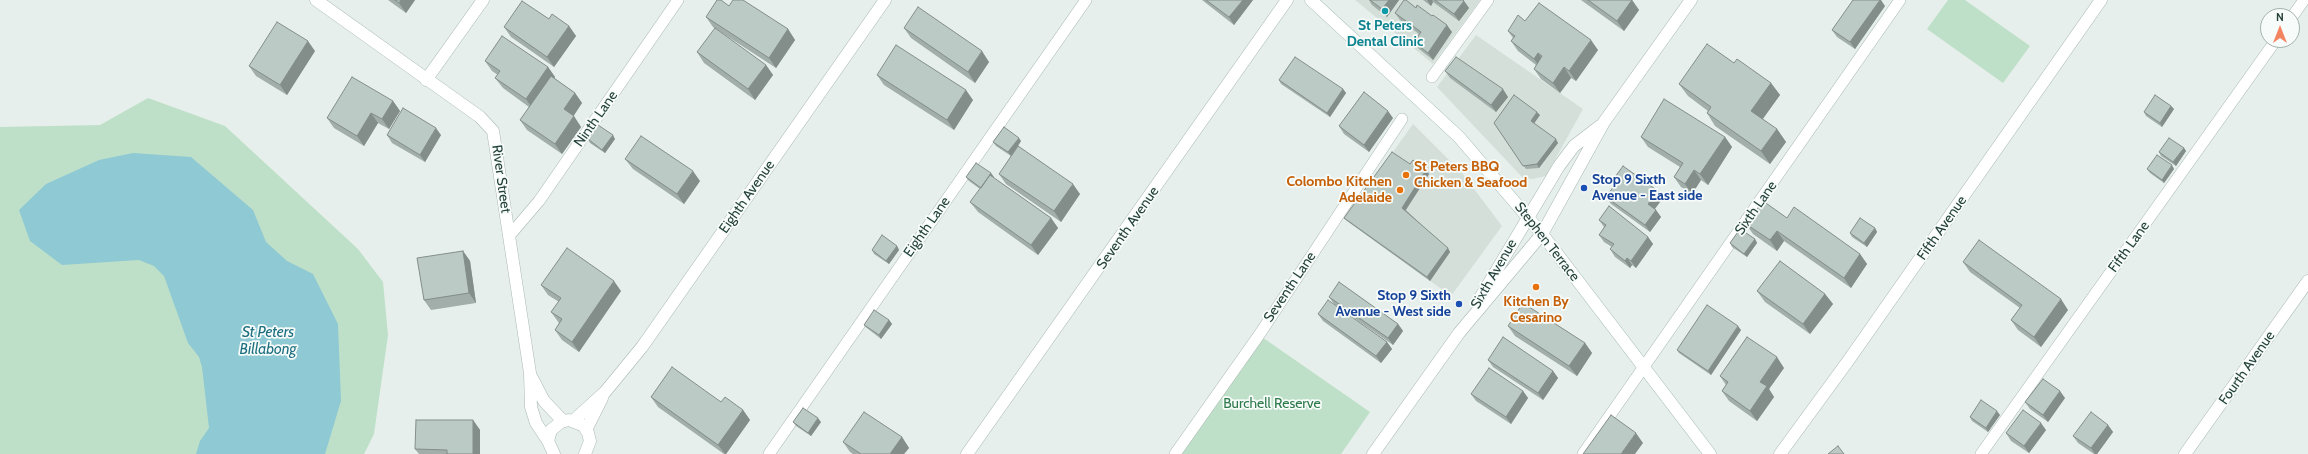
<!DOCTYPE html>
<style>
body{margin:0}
#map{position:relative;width:2308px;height:454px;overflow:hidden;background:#e6efeb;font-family:Cabin,sans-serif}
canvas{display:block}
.north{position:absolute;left:2260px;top:8px;width:40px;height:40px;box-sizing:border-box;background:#f7fbf9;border:1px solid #a3b1ad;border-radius:50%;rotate:0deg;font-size:11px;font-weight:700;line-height:16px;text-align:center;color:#24423a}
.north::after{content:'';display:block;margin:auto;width:14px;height:18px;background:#f4845f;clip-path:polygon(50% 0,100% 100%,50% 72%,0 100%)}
</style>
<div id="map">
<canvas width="2308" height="454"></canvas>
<div class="north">N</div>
</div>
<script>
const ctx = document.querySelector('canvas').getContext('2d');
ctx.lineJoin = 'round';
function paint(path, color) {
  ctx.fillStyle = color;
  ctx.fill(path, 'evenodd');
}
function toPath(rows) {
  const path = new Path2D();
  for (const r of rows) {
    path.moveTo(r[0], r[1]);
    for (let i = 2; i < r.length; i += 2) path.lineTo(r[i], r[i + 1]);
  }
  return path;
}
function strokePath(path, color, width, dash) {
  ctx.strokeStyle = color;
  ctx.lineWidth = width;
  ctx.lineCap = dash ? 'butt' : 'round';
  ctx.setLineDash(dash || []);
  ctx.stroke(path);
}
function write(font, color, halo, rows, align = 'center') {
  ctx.font = font + ' Cabin,sans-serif';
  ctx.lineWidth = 3.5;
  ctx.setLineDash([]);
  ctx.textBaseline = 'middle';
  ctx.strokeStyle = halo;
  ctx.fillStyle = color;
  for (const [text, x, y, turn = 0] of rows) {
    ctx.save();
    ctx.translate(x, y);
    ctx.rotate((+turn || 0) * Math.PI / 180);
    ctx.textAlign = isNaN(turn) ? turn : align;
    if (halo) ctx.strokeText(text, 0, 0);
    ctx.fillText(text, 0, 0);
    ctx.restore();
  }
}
const built = toPath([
 [1355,0,1480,0,1433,64],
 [1476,35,1583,109,1546,176,1533,179,1523,178,1437,87],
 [1413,124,1462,173,1502,226,1451,296,1345,219]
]);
const green = toPath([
 [1948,0,1965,0,2030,46,2003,83,1927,29],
 [148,98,225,126,358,249,383,282,388,335,374,434,364,454,0,454,0,127,100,125],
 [1259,335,1370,412,1341,454,1175,454]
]);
const water = toPath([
 [133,153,191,157,253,210,266,242,287,261,313,274,338,324,341,401,325,454,196,454,200,441,209,428,202,367,199,357,188,343,164,276,154,266,139,260,62,265,30,241,19,210,46,184,99,160]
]);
const lane = toPath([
 [2292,17,2304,0],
 [1432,77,1488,0],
 [510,235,539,201,678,0],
 [769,454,1086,0],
 [1175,454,1259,335,1402,119],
 [1583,454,1900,0],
 [1981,454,2276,40]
]);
const street = toPath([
 [316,0,480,117,493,131,530,373,531,407,536,423,548,441],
 [426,80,483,0],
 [1477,303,1559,166,1574,146,1600,126],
 [532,378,544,401,563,421],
 [573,421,605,392,642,347,885,0],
 [586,430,602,398],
 [554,454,548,441,551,430,561,422,569,420,584,426,588,433,590,441,585,454],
 [967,454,1287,0],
 [1373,454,1459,333,1542,234,1604,122,1691,0],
 [1780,454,1848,361,2101,0],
 [2185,454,2308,281]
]);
const secondary = toPath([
 [1311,0,1459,137,1542,234,1710,454]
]);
const wall = toPath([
 [388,0,415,0,406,13],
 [1202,0,1253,0,1234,25],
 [1369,0,1399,0,1387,17,1372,5],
 [1423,0,1463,0,1469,8,1459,21,1433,2,1431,6],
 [1581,0,1632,0,1639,10,1624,31],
 [729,6,788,29,795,40,776,68,713,27,706,17],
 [1885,6,1855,49,1837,37,1832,30],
 [1416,8,1452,32,1433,60,1419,49,1414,42,1419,34,1400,20,1395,13],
 [549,19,569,26,576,36,554,67,511,37,504,27],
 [1525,21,1598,50,1576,81,1571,78,1560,93,1541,79,1534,69,1536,65,1518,51,1511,41,1513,38,1508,31],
 [904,28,989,62,975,83,911,38],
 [315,51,287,95,256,76,249,66],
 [697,52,766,65,773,75,755,100,704,63],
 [485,61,548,67,555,77,554,78,575,93,582,103,573,116,581,127,562,154,527,130,520,120,529,107,503,88,495,78,498,75,492,71],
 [1734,63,1771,83,1780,95,1762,119,1777,129,1786,142,1770,164,1715,126,1707,113,1708,111,1688,96,1679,84],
 [1445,71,1508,97,1496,112,1450,78],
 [877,75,973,100,954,130,884,85],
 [1279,80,1343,89,1346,93,1330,117,1281,84],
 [393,101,400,111,389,129,378,123,364,146,334,128,327,118],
 [2171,106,2174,109,2162,127,2146,116,2144,112],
 [1540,115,1534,123,1558,143,1539,168,1526,169,1494,123],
 [1393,118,1369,152,1344,134,1339,126],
 [387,135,441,135,425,162,392,143],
 [1641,137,1725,137,1732,147,1708,185,1701,180,1692,194,1681,187,1674,177,1680,167,1648,147],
 [588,139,615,139,605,153,590,143],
 [1021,141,1018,146,1080,194,1061,222,1006,184,999,174,1011,156,996,146,993,142],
 [2184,148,2186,151,2176,166,2161,156,2159,152],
 [625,159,700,181,684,204,633,169],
 [1410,164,1429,174,1406,210,1450,252,1430,281,1347,221,1344,218],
 [2147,169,2174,169,2164,183,2150,173],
 [966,177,994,177,993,178,1051,218,1058,228,1038,255,978,212,970,202,980,189,969,181],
 [1615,177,1663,198,1655,209,1661,217,1650,232,1611,204,1606,197,1618,181],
 [1787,218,1860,254,1867,264,1851,288,1784,241,1777,251,1753,234,1746,224],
 [1599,220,1648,237,1653,244,1636,268,1632,265,1630,268,1615,257,1610,249,1612,247,1604,242,1599,235,1604,227],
 [1875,228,1877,232,1867,247,1852,237,1850,233],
 [1755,239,1757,243,1747,257,1732,247,1730,243],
 [897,246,899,250,889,264,874,254,872,250],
 [463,251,470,261,476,303,431,310,424,300],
 [1963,262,2068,310,2041,347,2018,330,2011,320,2020,308,1970,272],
 [541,285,621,291,579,352,562,340,555,330,559,323,551,312,559,302,548,295],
 [1757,291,1825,294,1833,304,1810,334,1765,302],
 [1329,297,1398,324,1403,331,1393,345,1334,304],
 [1318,314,1387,342,1392,349,1381,363,1323,321],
 [889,320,892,324,881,339,867,328,864,325],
 [1508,326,1585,343,1592,353,1577,376,1515,336],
 [1741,330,1711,375,1679,353,1677,350],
 [1488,360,1553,371,1558,378,1543,400,1493,367],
 [1784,368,1769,389,1774,397,1757,421,1729,401,1722,391,1726,385,1720,376],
 [1523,391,1528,398,1511,424,1476,401,1471,394],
 [651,397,743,410,750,420,726,454,724,454,658,407],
 [2065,398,2048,422,2030,409,2025,402],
 [2000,415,1988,432,1972,421,1970,417],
 [473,420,480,430,480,454,419,454,415,449],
 [793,422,821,422,811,436,796,426],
 [2108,425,2113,432,2097,454,2094,454,2078,443,2073,436],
 [2046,430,2029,453,2011,441,2006,433],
 [902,437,909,448,904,454,853,454,850,452,843,442]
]);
const shadedWall = toPath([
 [401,0,415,0,406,13,399,3],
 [1243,0,1253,0,1234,25,1229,17],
 [1389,0,1399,0,1387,17,1382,9],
 [1427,0,1432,0,1433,2,1431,6],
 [1632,0,1639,10,1624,31,1617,21],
 [1880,0,1881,0,1885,6,1855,49,1850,42],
 [1464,1,1469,8,1459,21,1454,14],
 [1447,25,1452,32,1433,60,1428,53],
 [569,26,576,36,554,67,547,57],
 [788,29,795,40,776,68,769,58],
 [1591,40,1598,50,1576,81,1569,71],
 [308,41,315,51,287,95,280,85],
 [982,51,989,62,975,83,968,72],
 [1538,53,1545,63,1541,69,1534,59],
 [766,65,773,75,755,100,748,89],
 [548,67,555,77,533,109,526,99],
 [1564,67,1571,78,1560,93,1553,83],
 [1771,83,1780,95,1760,123,1751,111],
 [1343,89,1346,93,1330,117,1327,113],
 [1503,89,1508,97,1496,112,1491,105],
 [966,90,973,100,954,130,947,120],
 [575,93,582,103,571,120,564,109],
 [393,101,400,111,389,129,382,119],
 [2171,106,2174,109,2162,127,2160,123],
 [1388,111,1393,118,1369,152,1364,145],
 [1537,112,1540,115,1533,125,1531,121],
 [371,113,378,123,364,146,357,136],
 [574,116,581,127,562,154,555,144],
 [436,128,441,135,425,162,420,155],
 [1777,129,1786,142,1770,164,1761,151],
 [613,135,615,139,605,153,602,150],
 [1725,137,1732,147,1708,185,1700,174],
 [1019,138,1021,141,1011,156,1008,152],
 [1556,139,1558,143,1539,168,1537,164],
 [2184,148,2186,151,2176,166,2173,162],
 [2172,165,2174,169,2164,183,2162,180],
 [1426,170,1429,174,1405,211,1402,208],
 [1694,170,1701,180,1692,194,1685,184],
 [693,171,700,181,684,204,677,194],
 [991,173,994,177,984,191,981,188],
 [1073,184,1080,194,1061,222,1054,211],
 [1658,191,1663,198,1653,211,1648,204],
 [1656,210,1661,217,1650,232,1645,225],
 [1051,218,1058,228,1038,255,1031,245],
 [1875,228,1877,232,1867,247,1864,243],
 [1777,231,1784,241,1777,251,1770,240],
 [1648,237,1653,244,1636,268,1631,261],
 [1755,239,1757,243,1747,257,1744,254],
 [897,246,899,250,889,264,886,261],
 [1448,248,1450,252,1430,281,1427,277],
 [463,251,470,261,476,303,469,293],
 [1860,254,1867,264,1851,288,1844,278],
 [1627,258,1632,265,1630,268,1625,261],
 [614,281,621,291,579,352,572,342],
 [1825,294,1833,304,1810,334,1803,324],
 [2061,299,2068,310,2041,347,2034,337],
 [889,320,892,324,881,339,879,335],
 [1398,324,1403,331,1393,345,1388,338],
 [1738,326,1741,330,1711,375,1708,371],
 [1387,342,1392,349,1381,363,1376,356],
 [1585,343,1592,353,1577,376,1569,366],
 [1777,357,1784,368,1769,389,1774,397,1757,421,1750,411,1760,382],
 [1553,371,1558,378,1543,400,1538,393],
 [1523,391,1528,398,1511,424,1506,417],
 [2060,391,2065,398,2048,422,2043,415],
 [743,410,750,420,726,454,725,454,718,445],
 [1997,411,2000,415,1988,432,1986,428],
 [818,418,821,422,811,436,808,433],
 [473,420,480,430,480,454,473,454],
 [2041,423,2046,430,2029,453,2024,446],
 [2108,425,2113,432,2097,454,2095,454,2091,448],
 [1636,433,1643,443,1635,454,1621,454],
 [902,437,909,448,904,454,890,454]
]);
const building = toPath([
 [395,0,401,0,399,3,395,0],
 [717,0,721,0,729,6,733,0,743,0,788,29,769,58,706,17,717,0],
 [1206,0,1243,0,1229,17,1206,0],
 [1370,0,1389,0,1382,9,1370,0],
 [1404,0,1406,0,1416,8,1417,5,1432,16,1433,15,1447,25,1428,53,1414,42,1421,32,1395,13,1404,0],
 [1435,0,1463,0,1464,1,1454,14,1435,0],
 [1588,0,1632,0,1617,21,1588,0],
 [1853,0,1880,0,1850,42,1832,30,1853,0],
 [522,1,549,19,552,14,569,26,547,57,504,27,522,1],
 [1539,3,1591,40,1569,71,1564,67,1553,83,1534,69,1542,56,1538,53,1534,59,1511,41,1515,36,1508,31,1518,15,1525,21,1539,3],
 [918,7,982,51,968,72,904,28,918,7],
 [277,22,308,41,280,85,249,66,277,22],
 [715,28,766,65,748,89,697,52,715,28],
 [502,36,548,67,526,99,495,78,500,71,485,61,502,36],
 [1707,44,1734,63,1737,59,1771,83,1751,111,1777,129,1761,151,1707,113,1711,107,1679,84,1707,44],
 [896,45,966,90,947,120,877,75,896,45],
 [1295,57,1343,89,1327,113,1279,80,1295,57],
 [1456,57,1503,89,1491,105,1445,71,1456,57],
 [551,76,575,93,564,109,574,116,555,144,520,120,551,76],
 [352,77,393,101,382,119,371,113,357,136,327,118,352,77],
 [1364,92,1388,111,1364,145,1339,126,1364,92],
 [1514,95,1537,112,1531,121,1556,139,1537,164,1523,166,1494,123,1514,95],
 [2155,95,2171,106,2160,123,2144,112,2155,95],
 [1664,99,1725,137,1700,174,1694,170,1685,184,1674,177,1683,163,1641,137,1664,99],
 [403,108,436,128,420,155,387,135,403,108],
 [598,125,613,135,602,150,588,139,598,125],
 [1004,127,1019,138,1008,152,993,142,1004,127],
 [641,136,693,171,677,194,625,159,641,136],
 [2169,138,2184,148,2173,162,2159,152,2169,138],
 [1018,146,1073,184,1054,211,999,174,1018,146],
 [1392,152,1410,164,1413,160,1426,170,1402,208,1448,248,1427,277,1344,218,1392,152],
 [2157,155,2172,165,2162,180,2147,169,2157,155],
 [976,163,991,173,981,188,966,177,976,163],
 [1623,166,1658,191,1648,204,1656,210,1645,225,1606,197,1619,179,1615,177,1623,166],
 [990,175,1051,218,1031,245,970,202,990,175],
 [1763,201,1787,218,1794,207,1860,254,1844,278,1777,231,1770,240,1746,224,1763,201],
 [1609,206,1648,237,1631,261,1627,258,1625,261,1610,249,1614,244,1599,235,1606,225,1599,220,1609,206],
 [1860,218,1875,228,1864,243,1850,233,1860,218],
 [1740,229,1755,239,1744,254,1730,243,1740,229],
 [882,235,897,246,886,261,872,250,882,235],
 [1979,240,2061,299,2034,337,2011,320,2022,305,1963,262,1979,240],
 [567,248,614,281,572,342,555,330,562,319,551,312,561,298,541,285,567,248],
 [463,251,469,293,424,300,417,258,463,251],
 [1780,261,1825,294,1803,324,1757,291,1780,261],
 [1339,282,1398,324,1388,338,1329,297,1339,282],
 [1328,300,1387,342,1376,356,1318,314,1328,300],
 [1523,303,1585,343,1569,366,1508,326,1523,303],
 [1707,305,1738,326,1708,371,1677,350,1707,305],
 [874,310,889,320,879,335,864,325,874,310],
 [1503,337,1553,371,1538,393,1488,360,1503,337],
 [1747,337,1777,357,1760,382,1767,386,1750,411,1722,391,1728,382,1720,376,1747,337],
 [672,367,721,402,725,397,743,410,718,445,651,397,672,367],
 [1489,368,1523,391,1506,417,1471,394,1489,368],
 [2043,379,2060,391,2043,415,2025,402,2043,379],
 [1981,400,1997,411,1986,428,1970,417,1981,400],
 [803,408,818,418,808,433,793,422,803,408],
 [2023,410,2041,423,2024,446,2006,433,2023,410],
 [864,412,902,437,890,454,861,454,843,442,864,412],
 [2091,412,2108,425,2091,448,2073,436,2091,412],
 [1611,415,1636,433,1621,454,1583,454,1611,415],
 [416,420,473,420,473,454,447,454,447,450,415,449,416,420],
 [1838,446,1844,454,1828,454,1838,446]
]);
const markers = [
 [1385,11,4,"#0f9aa8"],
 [1406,175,4,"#e8710a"],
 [1584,188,4,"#1a4fb4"],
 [1400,190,4,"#e8710a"],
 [1536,287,4,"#e8710a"],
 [1459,304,4,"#1a4fb4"]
];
const cultureNames = [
 ["St Peters",1385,26],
 ["Dental Clinic",1385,42]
];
const streetNames = [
 ["Ninth Lane",596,119,-55],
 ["River Street",501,179,82],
 ["Eighth Avenue",747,197,-55],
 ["Sixth Lane",1756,208,-55],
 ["Eighth Lane",927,227,-55],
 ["Seventh Avenue",1128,228,-55],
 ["Fifth Avenue",1942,228,-55],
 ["Stephen Terrace",1547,242,52],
 ["Fifth Lane",2129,247,-54],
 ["Sixth Avenue",1494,274,-60],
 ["Seventh Lane",1290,287,-56],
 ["Fourth Avenue",2247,368,-55]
];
const foodNames = [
 ["St Peters BBQ",1414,167],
 ["Chicken & Seafood",1414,183],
 ["Colombo Kitchen",1392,182,"right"],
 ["Adelaide",1392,198,"right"],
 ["Kitchen By",1536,302,"center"],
 ["Cesarino",1536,318,"center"]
];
const transitNames = [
 ["Stop 9 Sixth",1592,180],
 ["Avenue - East side",1592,196],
 ["Stop 9 Sixth",1451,296,"right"],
 ["Avenue - West side",1451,312,"right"]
];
const parkNames = [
 ["Burchell Reserve",1272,404]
];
const waterNames = [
 ["St Peters",268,333],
 ["Billabong",268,350]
];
paint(built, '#d4dfda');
paint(green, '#bfe0c8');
paint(water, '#8ec9d4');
strokePath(lane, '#a8b8b2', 12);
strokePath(street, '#a8b8b2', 13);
strokePath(secondary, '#a4bbb3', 13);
strokePath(lane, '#fff', 11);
strokePath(street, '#fff', 12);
strokePath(secondary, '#fff', 12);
paint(wall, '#a1aea9');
paint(shadedWall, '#838d89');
paint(building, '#bbcac4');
strokePath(building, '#838d89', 1);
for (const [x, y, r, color] of markers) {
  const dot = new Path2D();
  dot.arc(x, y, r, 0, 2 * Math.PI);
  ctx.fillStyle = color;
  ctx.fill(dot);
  strokePath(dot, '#f7fbf9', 1.5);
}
write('bold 14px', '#0d838f', '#f7fbf9', cultureNames);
write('14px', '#24423a', '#f7fbf9', streetNames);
write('bold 14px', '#c56008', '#f7fbf9', foodNames, 'left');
write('bold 14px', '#164399', '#f7fbf9', transitNames, 'left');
write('14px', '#2d7a4b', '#f7fbf9', parkNames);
write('italic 15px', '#1c6f80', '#f7fbf9', waterNames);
</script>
